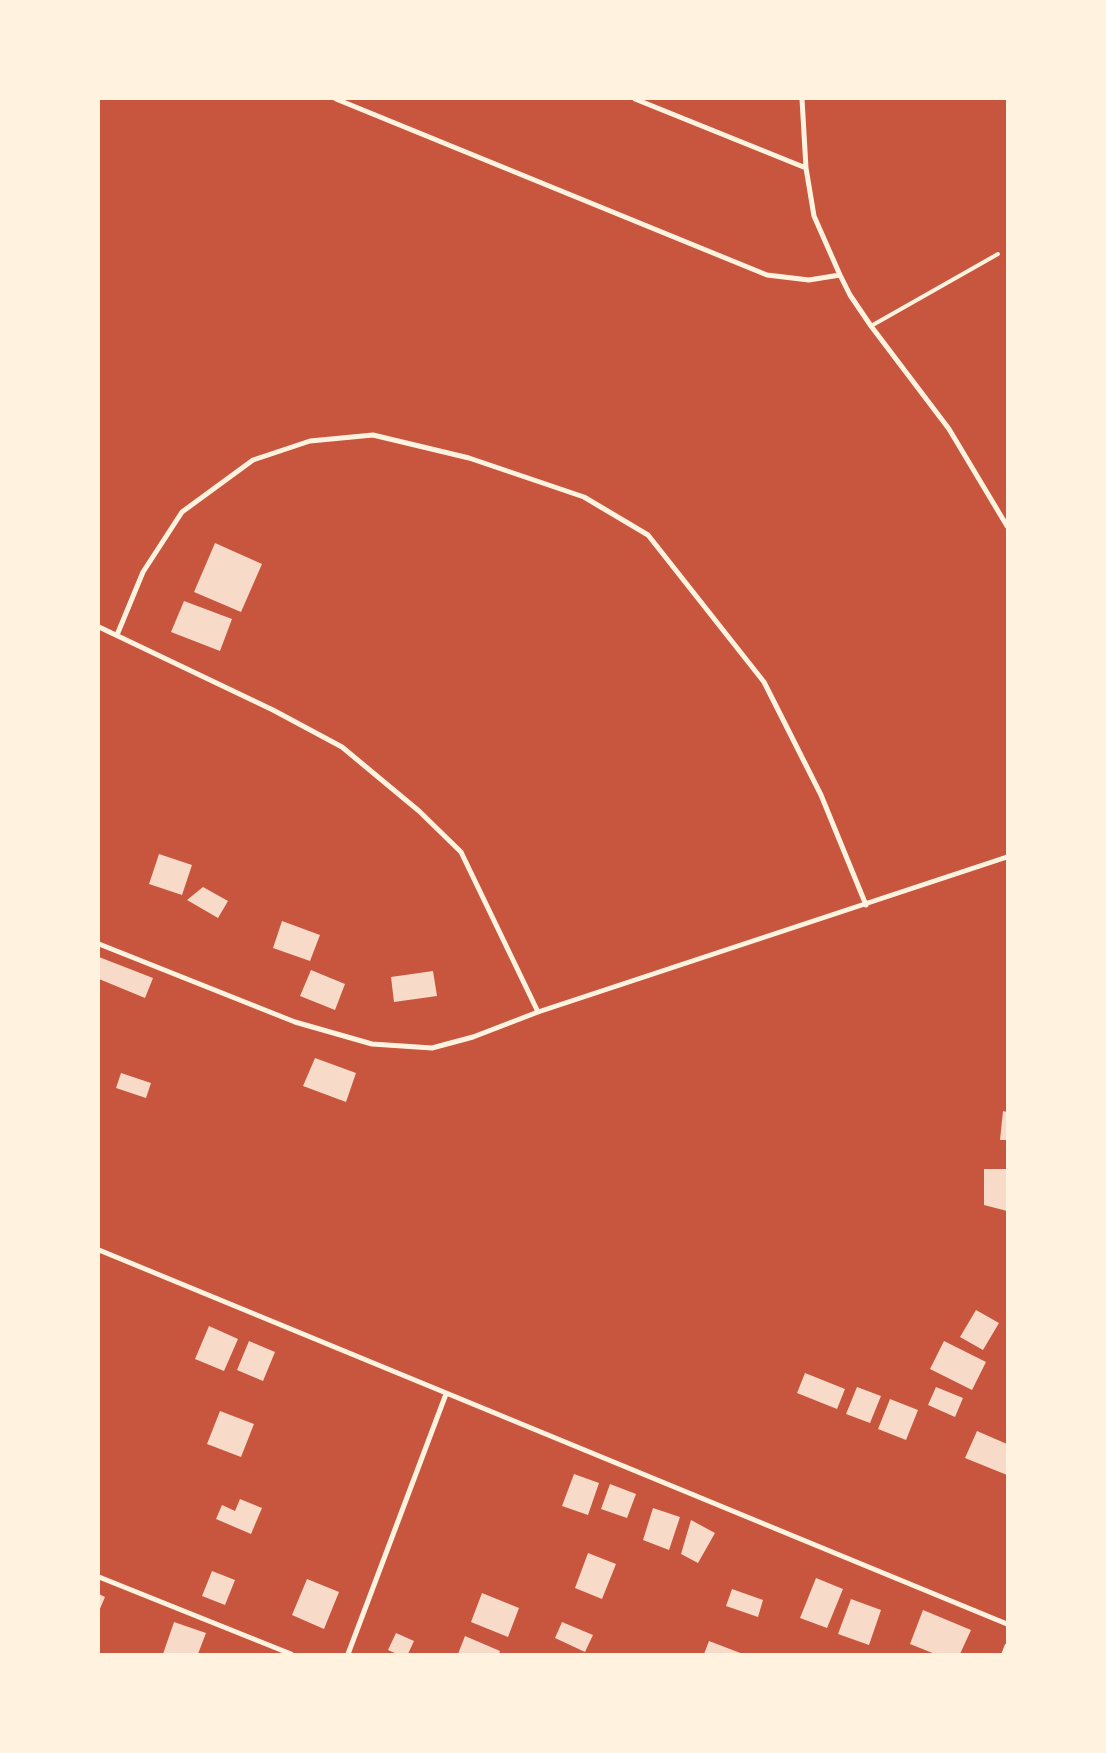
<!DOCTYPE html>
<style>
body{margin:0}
#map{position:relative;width:1106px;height:1753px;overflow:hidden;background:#c8553d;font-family:Quicksand,sans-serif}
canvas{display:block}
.frame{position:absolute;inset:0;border:100px solid #fff3e0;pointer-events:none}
</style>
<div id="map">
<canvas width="1106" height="1753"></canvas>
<div class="frame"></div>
</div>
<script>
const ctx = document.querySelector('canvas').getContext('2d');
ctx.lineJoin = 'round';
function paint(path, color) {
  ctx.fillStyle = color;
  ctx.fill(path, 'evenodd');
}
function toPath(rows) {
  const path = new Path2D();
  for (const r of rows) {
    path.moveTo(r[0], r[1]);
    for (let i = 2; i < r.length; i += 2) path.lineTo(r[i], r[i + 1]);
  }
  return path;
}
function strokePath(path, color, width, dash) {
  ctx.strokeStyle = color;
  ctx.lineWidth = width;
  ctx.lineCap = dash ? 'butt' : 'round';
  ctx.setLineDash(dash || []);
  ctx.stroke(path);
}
const building = toPath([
 [215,543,262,564,241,612,194,592],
 [184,601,232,619,220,651,171,632],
 [159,854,192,865,182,895,149,884],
 [203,887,228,901,218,918,187,900],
 [282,921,320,935,310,961,273,948],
 [99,957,153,978,145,998,99,979],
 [311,970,345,984,335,1010,300,996],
 [433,971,437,996,394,1002,391,977],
 [315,1058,356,1073,346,1102,303,1086],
 [121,1073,151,1083,146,1098,116,1088],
 [1003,1111,1007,1112,1007,1140,1000,1140],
 [984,1169,1007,1169,1007,1211,984,1205],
 [976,1310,999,1323,983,1350,960,1337],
 [209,1326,238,1339,224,1371,195,1359],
 [249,1341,275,1352,263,1381,237,1370],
 [944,1341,986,1362,972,1390,930,1369],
 [805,1373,845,1389,837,1409,797,1393],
 [857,1387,881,1396,870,1423,846,1414],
 [936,1387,963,1398,955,1417,928,1405],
 [890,1399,918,1410,906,1440,878,1429],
 [220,1411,254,1424,241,1457,207,1444],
 [977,1431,1007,1444,1007,1475,965,1458],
 [574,1474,599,1483,588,1515,562,1506],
 [610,1484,636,1494,627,1518,601,1509],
 [240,1499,262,1508,251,1534,216,1519,222,1505,235,1511],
 [653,1508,680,1517,669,1550,643,1540],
 [691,1520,715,1533,698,1563,681,1554],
 [588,1553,616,1564,602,1599,575,1588],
 [212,1571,235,1580,225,1605,202,1596],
 [816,1578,843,1589,827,1628,800,1618],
 [307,1579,339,1592,324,1629,292,1615],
 [732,1589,763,1600,758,1617,726,1606],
 [482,1593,519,1608,508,1637,471,1622],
 [99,1594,105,1597,99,1611],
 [851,1599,881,1610,869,1645,838,1634],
 [923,1610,971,1630,960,1654,935,1654,910,1644],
 [174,1622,206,1633,198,1654,163,1654],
 [562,1622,593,1635,585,1652,555,1638],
 [396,1633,414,1641,408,1654,397,1654,388,1650],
 [465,1636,500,1651,499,1654,458,1654],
 [709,1641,743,1654,704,1654]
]);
const service = toPath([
 [871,326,998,254]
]);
const minor = toPath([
 [336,99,767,275,809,280,840,275],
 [635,99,806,168],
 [802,99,806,168,814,216,840,275,850,295,871,326,949,429,1007,526],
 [99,627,273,710,342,747,419,811,461,852,538,1012],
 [117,635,143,572,182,512,253,460,310,441,373,435,469,458,584,497,648,535,764,682,821,795,866,905],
 [99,944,295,1022,372,1044,432,1048,473,1037,538,1012,1007,857],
 [99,1250,1007,1624],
 [99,1577,291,1654],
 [348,1654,446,1394],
 [1004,1654,1007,1646]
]);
paint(building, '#f7dbc8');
strokePath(service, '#fff3e0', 4);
strokePath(minor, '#fff3e0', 5);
</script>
